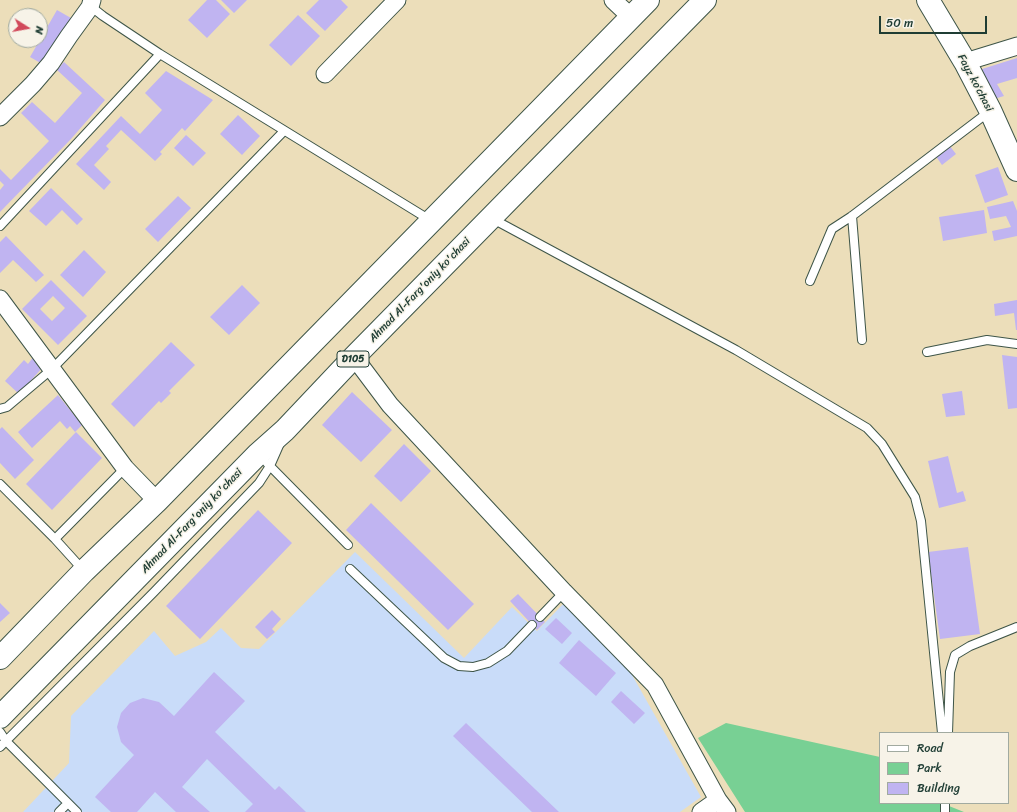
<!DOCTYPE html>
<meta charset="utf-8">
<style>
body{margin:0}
#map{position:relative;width:1017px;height:812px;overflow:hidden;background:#ecdeba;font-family:Sriracha,sans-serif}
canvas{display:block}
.legend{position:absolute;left:879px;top:732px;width:130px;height:72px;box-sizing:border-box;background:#f7f3e8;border:1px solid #a1aaa0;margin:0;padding:5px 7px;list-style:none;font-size:12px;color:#1f3d34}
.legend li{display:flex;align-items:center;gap:8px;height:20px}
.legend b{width:20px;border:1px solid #a1aaa0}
.north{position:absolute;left:8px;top:8px;width:40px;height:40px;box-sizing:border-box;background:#f7f3e8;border:1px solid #a1aaa0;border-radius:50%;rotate:101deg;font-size:11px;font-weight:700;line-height:16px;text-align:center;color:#1f3d34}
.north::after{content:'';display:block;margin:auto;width:14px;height:18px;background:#d1495b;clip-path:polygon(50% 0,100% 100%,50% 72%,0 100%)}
.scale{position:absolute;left:879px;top:16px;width:108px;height:18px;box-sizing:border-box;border:2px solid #1f3d34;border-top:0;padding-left:5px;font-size:12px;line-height:14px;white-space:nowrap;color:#1f3d34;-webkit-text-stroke:3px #f7f3e8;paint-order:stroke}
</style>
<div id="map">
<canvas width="1017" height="812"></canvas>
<ul class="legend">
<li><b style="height:5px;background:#fff"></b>Road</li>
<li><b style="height:11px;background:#78d094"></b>Park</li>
<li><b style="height:11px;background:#c0b4f1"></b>Building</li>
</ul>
<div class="north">N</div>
<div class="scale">50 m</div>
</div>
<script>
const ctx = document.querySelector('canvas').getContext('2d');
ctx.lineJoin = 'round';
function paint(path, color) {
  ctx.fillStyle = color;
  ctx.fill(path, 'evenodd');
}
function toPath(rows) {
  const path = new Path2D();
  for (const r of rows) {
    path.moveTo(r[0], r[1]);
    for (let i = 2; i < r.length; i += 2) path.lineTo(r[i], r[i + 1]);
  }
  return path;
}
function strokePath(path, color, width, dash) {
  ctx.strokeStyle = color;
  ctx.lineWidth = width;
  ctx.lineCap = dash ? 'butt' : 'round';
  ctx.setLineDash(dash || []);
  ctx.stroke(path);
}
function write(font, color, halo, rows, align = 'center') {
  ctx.font = font + ' Sriracha,sans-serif';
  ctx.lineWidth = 3;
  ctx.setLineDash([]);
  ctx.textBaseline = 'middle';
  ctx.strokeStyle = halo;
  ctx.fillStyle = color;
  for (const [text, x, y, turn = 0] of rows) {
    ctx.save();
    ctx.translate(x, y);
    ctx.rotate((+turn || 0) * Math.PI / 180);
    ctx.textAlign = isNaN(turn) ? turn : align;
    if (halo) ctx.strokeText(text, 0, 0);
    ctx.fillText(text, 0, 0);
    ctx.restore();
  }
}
const built = toPath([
 [355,552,464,658,512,607,537,631,566,601,627,666,701,797,680,812,23,812,69,763,71,716,154,631,175,656,206,642,221,628,241,648,259,649]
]);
const green = toPath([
 [726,723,880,757,880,803,949,803,949,806,964,812,745,812,698,738]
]);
const building = toPath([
 [207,0,216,0,230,14,207,38,188,20],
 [221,0,247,0,234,13],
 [319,0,341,0,348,7,325,31,306,13],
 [57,10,71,18,44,65,30,57],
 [298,15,320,36,291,66,269,45],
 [1017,58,1017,78,997,84,1004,96,994,99,979,70],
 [64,62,105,100,71,139,0,212,0,190,4,185,0,181,0,169,11,180,49,141,21,113,32,102,55,123,82,93,57,70],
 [166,71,213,100,185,131,182,128,160,152,162,154,155,161,121,130,106,146,109,149,94,165,111,182,104,190,76,164,121,116,140,134,162,110,145,93],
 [238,115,260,136,242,155,220,134],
 [186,135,206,153,193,166,174,148],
 [949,145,956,154,942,165,935,155],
 [998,167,1008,195,985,203,975,175],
 [51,188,83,219,77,225,62,210,46,226,29,211],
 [178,196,191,208,158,242,145,229],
 [1013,201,1017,211,1017,236,994,241,992,231,1011,227,1006,216,990,219,987,207],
 [984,210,987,233,943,241,939,217],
 [6,236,44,275,36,282,13,260,0,273,0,242],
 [84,250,106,272,83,297,60,275],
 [51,280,87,316,58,345,22,309],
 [53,296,65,308,52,321,40,309],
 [242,285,260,303,229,335,210,317],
 [1017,300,1017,330,1016,330,1014,313,995,316,994,304],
 [171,342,195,365,169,391,171,393,161,403,159,401,134,427,111,404],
 [1002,355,1017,357,1017,408,1008,409],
 [34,356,42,368,19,394,5,381,24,360,28,364],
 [962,391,965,415,946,417,942,394],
 [352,392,392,430,361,462,322,425],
 [58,395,82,425,75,432,70,426,67,429,60,421,32,448,18,432],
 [2,427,34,460,15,479,0,463,0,429],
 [76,432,102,458,52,510,26,484],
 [404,444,431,471,401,502,374,476],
 [948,456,957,493,963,491,966,501,939,508,928,461],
 [371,503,474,604,448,630,346,530],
 [258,510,292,543,200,639,166,606],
 [968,547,980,634,940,639,928,552],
 [518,594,545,622,537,630,510,601],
 [0,603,10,613,0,622],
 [272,610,281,619,272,629,275,632,267,639,255,627],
 [556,618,572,633,562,644,545,629],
 [579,640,616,673,596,696,559,663],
 [214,672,245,701,215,732,275,790,279,786,306,812,245,812,253,804,207,759,182,787,210,812,176,812,155,792,137,812,111,812,95,797,134,755,121,742,117,727,121,713,130,703,143,698,159,702,174,716],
 [621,691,645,713,634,724,611,702],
 [466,723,559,812,532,812,453,736]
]);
const lane = toPath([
 [89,5,103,16,160,54,430,220],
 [852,216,862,340],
 [491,218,736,350,867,428,882,444,915,497,921,521,942,733],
 [0,226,160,54],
 [810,281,832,229,852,216,990,111],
 [927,352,987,340,1017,344],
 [0,409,7,407,52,369,284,131],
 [267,463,348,545],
 [0,484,55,539,84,571],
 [55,539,125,468],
 [350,569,444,658,459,666,473,667,488,663,507,651,532,625],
 [540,617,564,592],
 [0,732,6,741,77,812],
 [948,733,950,672,955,655,970,646,1017,627],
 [0,747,154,592,259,483,270,466,281,441],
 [59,812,68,803],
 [945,812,945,803]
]);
const street = toPath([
 [613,0,631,17],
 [965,62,1017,46],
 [325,74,397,0],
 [0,117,33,84,51,63,69,36,90,7,92,0],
 [0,299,125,468,157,501],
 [354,357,390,405,564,592,655,685,718,800,727,812],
 [701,812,718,800]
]);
const secondary = toPath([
 [928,0,965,62,990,110,1017,170]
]);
const highway = toPath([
 [0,658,84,571,157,501,648,0],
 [0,717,258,454,285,430,354,357,705,0]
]);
const shields = [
 [353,359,32]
];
const shieldNames = [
 ["D105",353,359]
];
const streetNames = [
 ["Fayz koʻchasi",975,83,62],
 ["Ahmad Al-Farg'oniy ko'chasi",420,290,-46],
 ["Ahmad Al-Farg'oniy ko'chasi",192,521,-46]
];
paint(built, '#c9dcf9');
paint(green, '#78d094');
paint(building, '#c0b4f1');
strokePath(lane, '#3e5548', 10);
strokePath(street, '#3e5548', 19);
strokePath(secondary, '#3e5548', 24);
strokePath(highway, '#3e5548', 24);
strokePath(lane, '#fff', 8);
strokePath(street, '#fff', 17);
strokePath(secondary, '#fff', 22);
strokePath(highway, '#fff', 22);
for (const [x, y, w] of shields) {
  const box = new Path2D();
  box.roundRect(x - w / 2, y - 8, w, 16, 3);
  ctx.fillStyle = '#f7f3e8';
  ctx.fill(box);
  strokePath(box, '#1f3d34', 1);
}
write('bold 10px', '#1f3d34', null, shieldNames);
write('11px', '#1f3d34', '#f7f3e8', streetNames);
</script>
